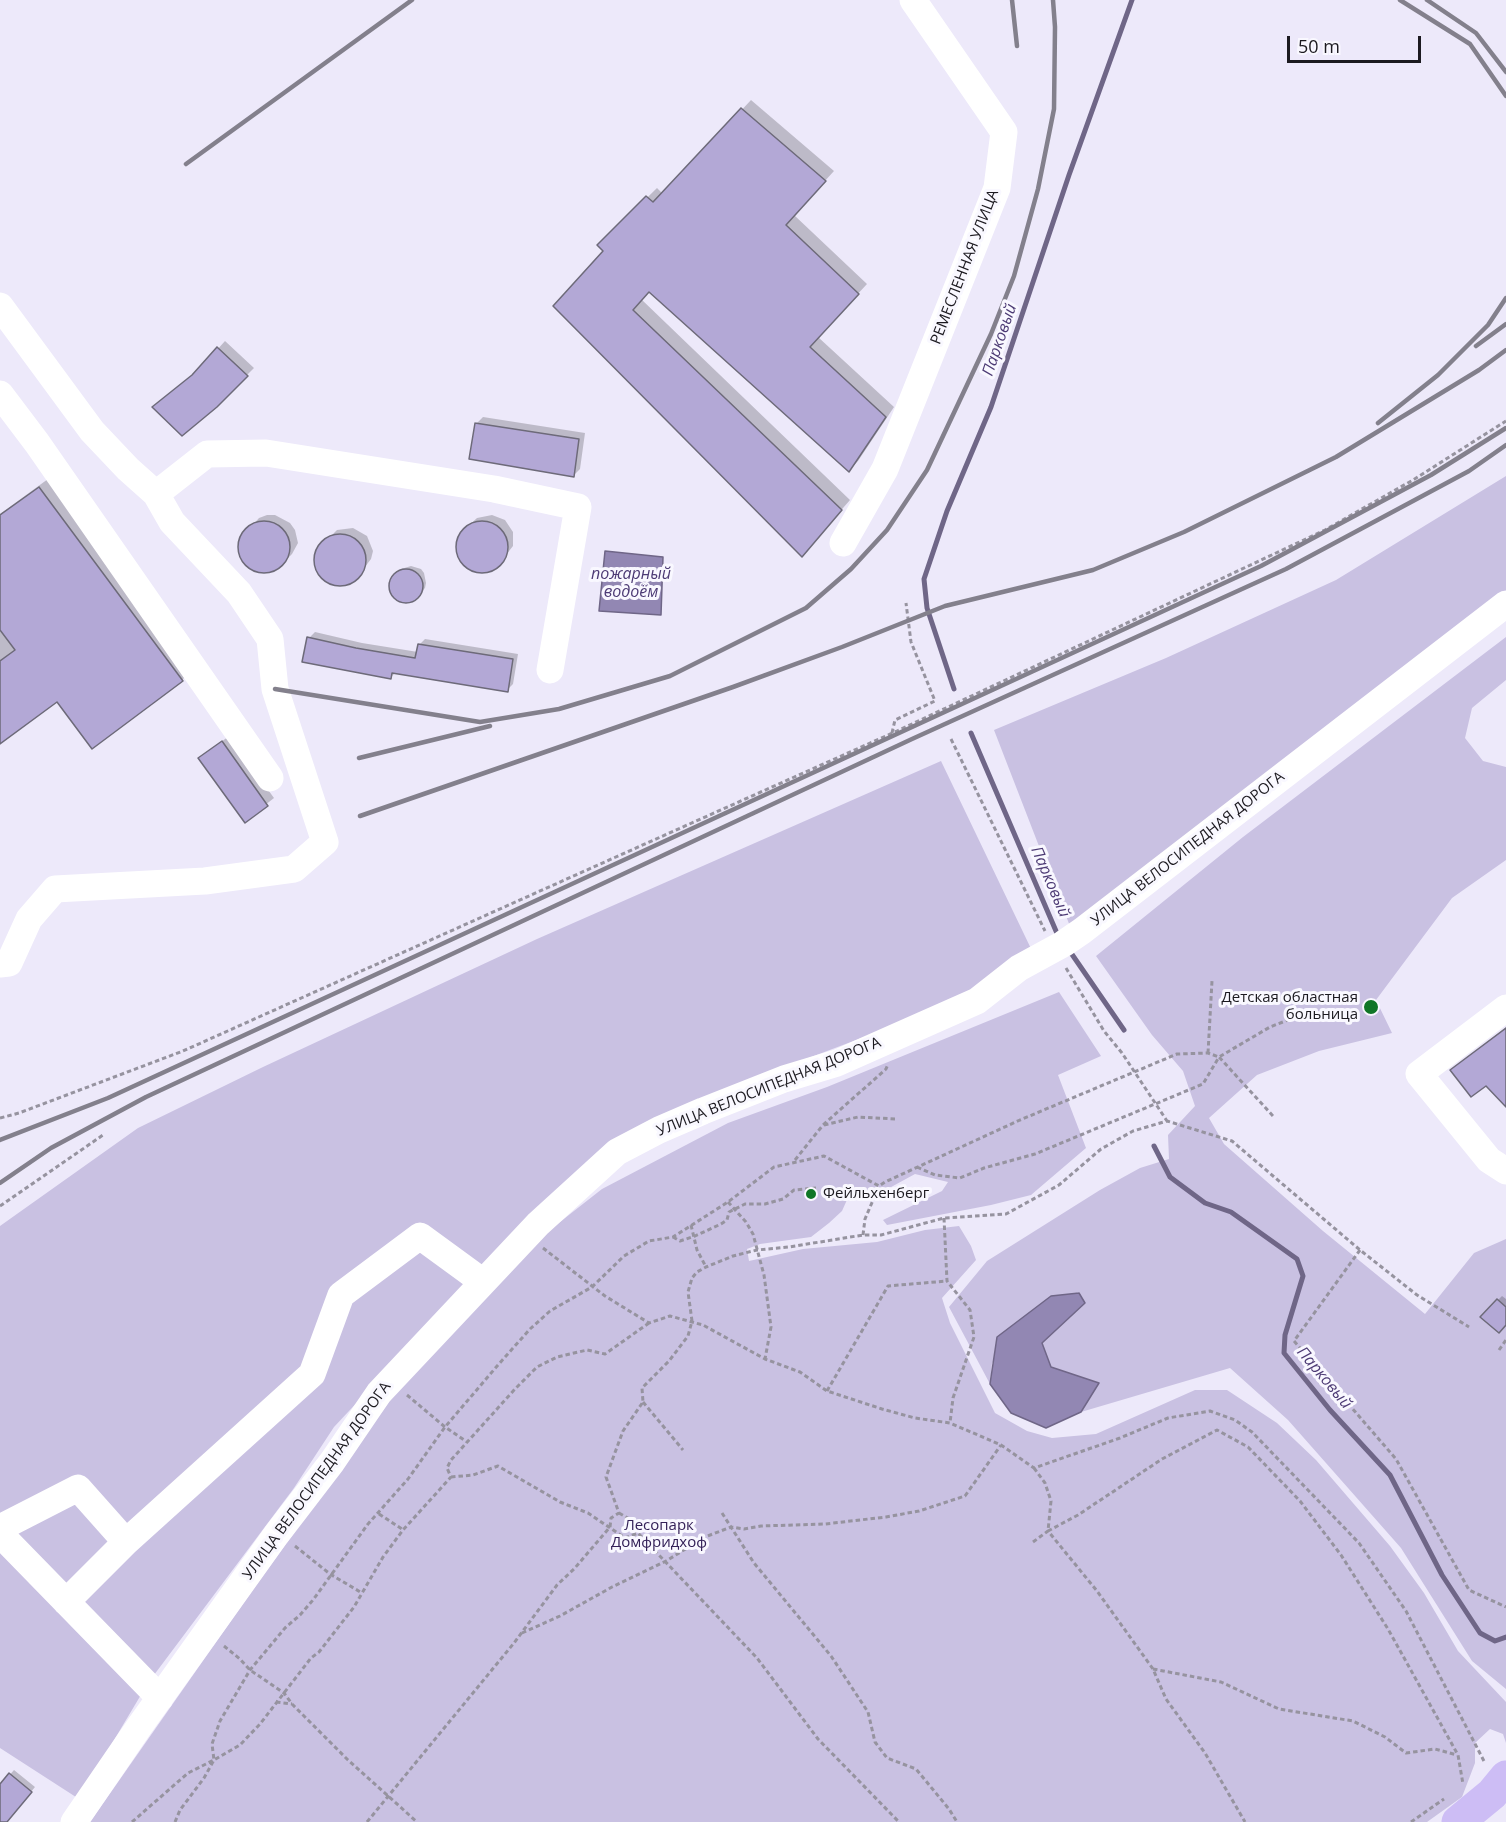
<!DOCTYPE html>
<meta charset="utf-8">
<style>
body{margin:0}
#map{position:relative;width:1506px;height:1822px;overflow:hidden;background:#ede9fa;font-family:"Open Sans",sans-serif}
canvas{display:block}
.scale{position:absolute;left:1287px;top:36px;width:134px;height:27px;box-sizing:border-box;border:3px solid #1c1a20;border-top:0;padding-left:8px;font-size:18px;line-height:21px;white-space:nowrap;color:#1c1a20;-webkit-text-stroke:4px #f9f8ff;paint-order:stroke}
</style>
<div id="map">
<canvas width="1506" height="1822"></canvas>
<div class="scale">50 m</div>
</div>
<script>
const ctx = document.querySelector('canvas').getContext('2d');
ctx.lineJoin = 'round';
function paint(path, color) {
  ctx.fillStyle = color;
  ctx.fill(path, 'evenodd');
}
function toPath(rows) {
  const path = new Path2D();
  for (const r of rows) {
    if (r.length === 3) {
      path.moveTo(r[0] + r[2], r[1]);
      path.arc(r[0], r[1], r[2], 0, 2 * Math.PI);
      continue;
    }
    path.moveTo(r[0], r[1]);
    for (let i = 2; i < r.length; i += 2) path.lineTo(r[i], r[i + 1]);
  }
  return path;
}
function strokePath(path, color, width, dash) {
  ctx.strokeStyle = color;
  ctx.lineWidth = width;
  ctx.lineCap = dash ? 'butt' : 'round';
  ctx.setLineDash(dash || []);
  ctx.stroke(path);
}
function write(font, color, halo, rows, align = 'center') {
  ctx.font = font + ' "Open Sans",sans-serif';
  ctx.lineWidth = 6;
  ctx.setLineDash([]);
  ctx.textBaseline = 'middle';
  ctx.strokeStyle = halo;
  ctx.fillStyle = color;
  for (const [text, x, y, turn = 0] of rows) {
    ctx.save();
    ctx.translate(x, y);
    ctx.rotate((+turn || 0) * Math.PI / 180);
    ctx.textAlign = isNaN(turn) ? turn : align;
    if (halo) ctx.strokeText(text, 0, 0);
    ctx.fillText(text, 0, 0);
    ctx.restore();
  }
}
const green = toPath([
 [1506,476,1506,599,1073,934,994,730,1166,658,1336,580],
 [1506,637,1506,680,1472,708,1465,738,1483,761,1506,767,1506,860,1452,898,1376,1000,1392,1033,1319,1051,1257,1075,1209,1118,1224,1144,1323,1231,1425,1314,1474,1253,1506,1239,1506,1689,1472,1661,1401,1548,1288,1420,1230,1368,1081,1412,1098,1383,1051,1367,1042,1343,1085,1303,992,1363,990,1384,949,1307,987,1261,1100,1190,1140,1168,1169,1159,1168,1135,1195,1106,1183,1071,1152,1035,1096,956,1243,837],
 [941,761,1035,957,925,1014,700,1099,454,1299,334,1427,294,1488,148,1683,79,1799,0,1748,0,1226,138,1128,263,1067,537,939],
 [1059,992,1101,1056,1058,1075,1086,1148,1031,1195,991,1205,887,1225,883,1220,942,1191,948,1182,915,1174,882,1192,857,1190,850,1193,842,1211,829,1223,811,1237,760,1244,747,1249,749,1261,803,1249,877,1242,925,1230,959,1226,971,1246,976,1260,942,1298,950,1323,995,1413,1027,1431,1052,1438,1096,1434,1195,1390,1227,1390,1277,1423,1316,1460,1390,1546,1424,1593,1458,1651,1506,1702,1506,1743,1503,1734,1490,1729,1475,1743,1475,1763,1462,1797,1427,1822,90,1822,254,1588,394,1395,551,1229,602,1189,728,1123,827,1087]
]);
const water = toPath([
 [605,551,663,557,661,615,599,611,605,551],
 [1079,1293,1085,1303,1042,1343,1051,1367,1099,1383,1081,1412,1046,1428,1011,1413,990,1384,997,1337,1051,1296,1079,1293]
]);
const shadow = toPath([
 [751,100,834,171,794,215,867,284,818,337,894,407,858,461,849,470,649,290,641,299,850,500,802,555,555,306,605,251,599,245,657,188,663,194],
 [225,341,254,368,216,406,198,371],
 [483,417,585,433,580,469,573,476,476,424],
 [48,479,191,671,182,680,92,747,57,700,0,743,0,514],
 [267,515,275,515,290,523,295,530,298,543,292,554,278,568,263,572,248,567,243,561,239,546,241,538,252,526,259,518],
 [492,515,505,520,513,532,513,546,498,565,483,571,468,567,462,561,457,546,459,538,463,531,477,518],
 [353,528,367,536,373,551,371,559,355,580,339,585,324,579,316,565,318,549,337,530],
 [411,566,421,569,424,573,426,583,425,588,413,600,403,602,394,597,390,587,393,578,401,569],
 [315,632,362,643,418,652,419,645,425,639,518,654,513,684,507,690,396,672,391,677,309,638],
 [229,736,274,798,245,821,200,758],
 [1506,1027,1506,1105,1486,1084,1452,1070],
 [1502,1296,1506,1299,1506,1324,1482,1316],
 [14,1770,35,1787,6,1822,0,1822,0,1786]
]);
const stream = toPath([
 [954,689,927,608,924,579,947,511,991,407,1069,175,1132,0],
 [971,733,1059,938],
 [1069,950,1124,1030],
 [1154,1146,1170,1177,1205,1203,1231,1212,1297,1259,1303,1276,1285,1335,1284,1353,1330,1410,1390,1475,1442,1575,1480,1633,1495,1641,1506,1637]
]);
const building = toPath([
 [741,108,826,181,786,225,859,294,810,347,886,417,849,472,649,292,633,310,842,510,802,557,553,306,603,251,597,245,646,196,653,202,741,108],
 [217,347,248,376,217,407,182,436,152,407,192,375,217,347],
 [475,423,579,439,574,477,469,459,475,423],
 [39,487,183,681,92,749,57,702,0,744,0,661,15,650,0,630,0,515,39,487],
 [264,547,26],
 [482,547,26],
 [340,560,26],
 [406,586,17],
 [307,637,356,648,415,658,418,644,513,659,508,692,392,673,391,679,302,662,307,637],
 [222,741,268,806,245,823,198,758,222,741],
 [1506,1028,1506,1107,1486,1086,1471,1097,1450,1070,1506,1028],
 [1497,1299,1506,1307,1506,1325,1499,1333,1480,1317,1497,1299],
 [9,1773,32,1792,7,1822,0,1822,0,1784,9,1773]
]);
const path = toPath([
 [892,733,895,720,935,701,911,642,906,603],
 [951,739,1045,931],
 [1066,968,1104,1031,1122,1053,1167,1121],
 [1208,1053,1212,981],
 [0,1118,19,1113,183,1051,897,731,1325,530,1413,480,1506,421],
 [824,1125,858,1117,895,1119],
 [795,1160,823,1125,886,1069,888,1064],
 [917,1167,935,1175,960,1178,984,1168,1035,1154,1203,1084,1219,1057,1273,1116],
 [728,1202,746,1222,753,1234,764,1275,771,1327,765,1359],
 [0,1206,103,1135],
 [944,1218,947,1281,970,1310,974,1337,953,1398,950,1423],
 [691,1225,697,1250,706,1267],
 [863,1235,865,1219,879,1186],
 [673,1237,680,1241,695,1236,721,1224,727,1220,729,1212,745,1204,765,1204,783,1199,794,1190,816,1188],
 [543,1248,605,1296,649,1323,670,1316,703,1325,765,1359,800,1372,827,1391,882,1409,915,1418,950,1423,1001,1445,1034,1468,1120,1438,1168,1418,1210,1411,1235,1420,1252,1432,1359,1543,1406,1611,1485,1763],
 [1360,1250,1294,1341,1396,1459,1469,1590,1506,1607],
 [1499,1350,1506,1340],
 [827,1391,888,1286,947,1281],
 [407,1395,445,1427,467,1442],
 [643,1402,683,1450],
 [1034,1468,1045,1483,1051,1501,1048,1531,1078,1515,1162,1459,1217,1430,1248,1447,1300,1501,1341,1555,1388,1629,1458,1755,1463,1784],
 [451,1477,473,1475,498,1466,560,1502,588,1513,625,1538,638,1533,757,1658,818,1739,899,1822],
 [619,1513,636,1523,638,1533],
 [722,1513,754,1563,831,1656,868,1712,875,1742,887,1758,916,1769,949,1809,957,1822],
 [379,1514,402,1529],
 [1033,1542,1048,1531,1097,1591,1153,1669,1166,1699,1205,1753,1245,1822],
 [295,1546,330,1574,362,1593],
 [522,1633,560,1616,612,1587,666,1561,705,1537,731,1527,744,1529,761,1526,825,1524,886,1517,919,1511,965,1496,1001,1445],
 [224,1646,240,1659,250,1670,284,1693,292,1704,348,1760,417,1822],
 [1153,1669,1221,1682,1279,1709,1353,1721,1385,1737,1406,1753,1435,1749,1457,1755],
 [276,1702,292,1704],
 [132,1822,188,1773,214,1760,212,1744,220,1721,250,1670,285,1628,300,1615,313,1600,368,1524,408,1479,445,1427,498,1365,530,1329,550,1311,592,1287,624,1256,649,1241,673,1237,728,1202,774,1167,824,1156,879,1186,885,1182,1020,1120,1177,1054,1208,1053,1219,1057,1270,1027,1288,1020],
 [175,1822,180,1810,204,1778,214,1760,240,1745,260,1724,311,1658,319,1652,354,1607,383,1557,403,1530,451,1477,447,1468,451,1460,515,1389,537,1367,557,1357,587,1350,605,1354,649,1323],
 [367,1822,514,1643,557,1585,574,1569,610,1527,611,1518,619,1513,606,1477,613,1458,623,1431,643,1402,642,1388,669,1361,688,1336,692,1321,688,1292,692,1278,697,1272,706,1267,733,1256,757,1250,789,1247,863,1235,881,1235,944,1218,1006,1214,1059,1185,1101,1149,1133,1131,1167,1121,1232,1141,1360,1250,1417,1295,1469,1327],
 [1411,1822,1444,1799]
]);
const minor = toPath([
 [0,306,92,431,128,469,156,494,172,522,239,593,270,639,275,689,325,842,294,869,205,881,55,889,29,919,9,963,0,964],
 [0,394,37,443,270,778],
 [156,494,207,454,266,453,494,489,578,507,550,670],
 [843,543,885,469,997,188,1004,132,913,0],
 [1506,1008,1419,1074,1489,1160,1506,1171],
 [0,1528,78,1488,126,1542,312,1374,341,1295,420,1236,483,1282],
 [0,1534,160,1698],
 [66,1602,126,1542],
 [74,1822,139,1727,276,1535,332,1462,379,1393,538,1224,617,1152,659,1130,703,1111,784,1079,837,1063,977,1001,1019,968,1063,944,1082,931,1506,604]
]);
const major = toPath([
 [1458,1822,1492,1794,1506,1777]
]);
const rail = toPath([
 [1012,0,1017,46],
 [1400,0,1470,44,1506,96],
 [1427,0,1476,33,1506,72],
 [186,164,412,0],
 [1476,346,1506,324],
 [1378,423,1438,375,1488,325,1506,298],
 [275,689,480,722,559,709,670,676,806,608,851,569,887,530,927,470,991,334,1014,276,1038,189,1054,109,1055,27,1053,0],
 [359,758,490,726],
 [360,816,733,687,842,647,945,606,1093,570,1184,532,1336,457,1479,370,1506,350],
 [0,1140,108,1098,1261,566,1431,475,1506,428],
 [0,1183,51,1148,146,1097,912,739,1286,569,1469,471,1506,445]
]);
const markers = [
 [1371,1007,8,"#107627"],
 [811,1194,6,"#107627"]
];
const streetNames = [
 ["РЕМЕСЛЕННАЯ УЛИЦА",965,267,-69],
 ["УЛИЦА ВЕЛОСИПЕДНАЯ ДОРОГА",1188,849,-38],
 ["УЛИЦА ВЕЛОСИПЕДНАЯ ДОРОГА",769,1087,-22],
 ["УЛИЦА ВЕЛОСИПЕДНАЯ ДОРОГА",317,1481,-54]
];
const poiNames = [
 ["Детская областная",1358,998],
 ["больница",1358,1015],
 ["Фейльхенберг",823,1194,"left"]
];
const parkNames = [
 ["Лесопарк",659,1526],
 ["Домфридхоф",659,1543]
];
const waterNames = [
 ["Парковый",1000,340,-71],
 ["пожарный",631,574],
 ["водоём",631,592],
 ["Парковый",1050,882,67],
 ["Парковый",1324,1378,50]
];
paint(green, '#c9c1e2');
paint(water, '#9287b3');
strokePath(water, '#6f6687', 1.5);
paint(shadow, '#0003');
strokePath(stream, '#6f6687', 5);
paint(building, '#b3a8d6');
strokePath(building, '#6d6a79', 1.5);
strokePath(path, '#96939f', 3, [4.5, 3]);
strokePath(minor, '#fff', 27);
strokePath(major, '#cdbdf5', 33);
strokePath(rail, '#83808c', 4.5);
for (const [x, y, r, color] of markers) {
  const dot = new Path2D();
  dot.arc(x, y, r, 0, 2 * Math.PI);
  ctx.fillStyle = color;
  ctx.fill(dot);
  strokePath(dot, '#f9f8ff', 2);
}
write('15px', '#1c1a20', '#f9f8ff', streetNames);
write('15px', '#1c1a20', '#f9f8ff', poiNames, 'right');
write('15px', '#342158', '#f9f8ff', parkNames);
write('italic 16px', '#4d3b75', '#f9f8ff', waterNames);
</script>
